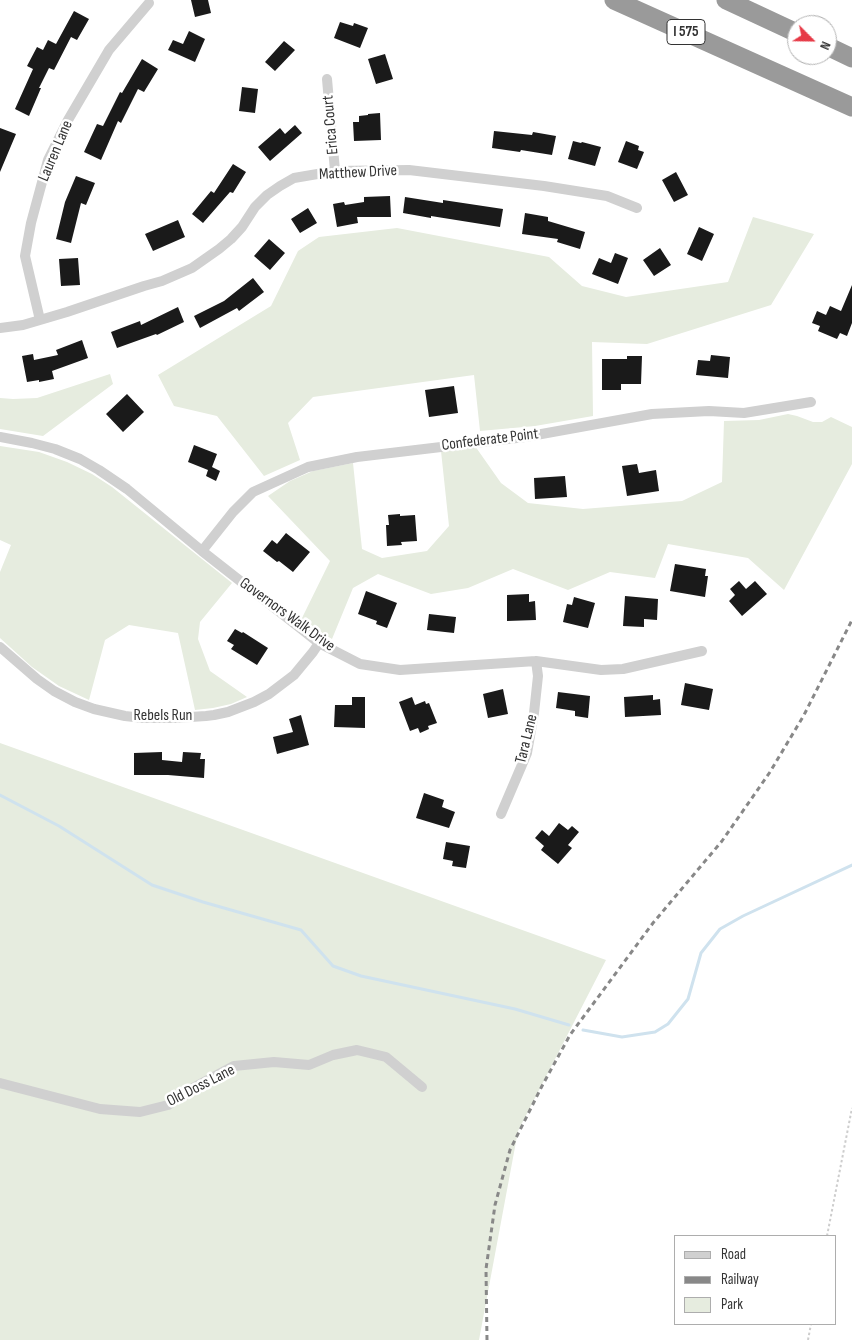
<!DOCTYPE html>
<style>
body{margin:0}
#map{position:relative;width:852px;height:1340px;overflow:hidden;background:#fff;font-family:"Sofia Sans Condensed",sans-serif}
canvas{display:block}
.legend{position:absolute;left:674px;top:1235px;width:162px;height:90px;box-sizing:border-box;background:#fff;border:1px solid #adadad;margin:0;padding:6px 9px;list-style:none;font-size:15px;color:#333}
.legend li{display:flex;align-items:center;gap:10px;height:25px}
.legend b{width:25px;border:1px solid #adadad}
.north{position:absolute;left:787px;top:15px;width:50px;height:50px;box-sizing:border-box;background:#fff;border:1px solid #adadad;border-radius:50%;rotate:113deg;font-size:14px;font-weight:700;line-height:20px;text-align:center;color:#333}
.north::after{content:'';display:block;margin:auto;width:18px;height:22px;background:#e63946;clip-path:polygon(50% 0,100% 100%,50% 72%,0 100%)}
</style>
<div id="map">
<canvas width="852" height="1340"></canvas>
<ul class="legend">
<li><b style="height:6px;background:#d0d0d0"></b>Road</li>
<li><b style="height:6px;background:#888"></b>Railway</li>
<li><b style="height:14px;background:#e6ecdf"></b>Park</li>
</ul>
<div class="north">N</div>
</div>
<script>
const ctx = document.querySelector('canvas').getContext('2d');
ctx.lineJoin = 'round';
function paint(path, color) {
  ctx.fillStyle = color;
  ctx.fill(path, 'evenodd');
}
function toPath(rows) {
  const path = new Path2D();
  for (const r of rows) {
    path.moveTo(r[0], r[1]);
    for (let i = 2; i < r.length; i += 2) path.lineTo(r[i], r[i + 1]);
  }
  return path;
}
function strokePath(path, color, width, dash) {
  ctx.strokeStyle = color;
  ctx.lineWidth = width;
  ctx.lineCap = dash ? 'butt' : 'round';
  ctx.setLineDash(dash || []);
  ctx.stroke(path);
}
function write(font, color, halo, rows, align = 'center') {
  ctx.font = font + ' "Sofia Sans Condensed",sans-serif';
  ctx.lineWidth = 5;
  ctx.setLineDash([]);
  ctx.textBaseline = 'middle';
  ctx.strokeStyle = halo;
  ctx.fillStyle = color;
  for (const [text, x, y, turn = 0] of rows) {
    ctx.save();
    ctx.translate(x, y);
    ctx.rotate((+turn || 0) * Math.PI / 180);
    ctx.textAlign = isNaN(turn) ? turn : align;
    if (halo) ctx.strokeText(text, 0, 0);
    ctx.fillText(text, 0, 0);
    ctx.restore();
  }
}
const green = toPath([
 [753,217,814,234,771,305,647,344,592,342,593,416,535,426,480,431,474,375,313,397,288,423,300,460,264,476,217,416,174,406,158,375,271,306,298,251,319,237,397,228,549,257,582,286,626,297,728,282],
 [110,374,113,384,43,436,0,429,0,398,13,399,37,398],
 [788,414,797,416,813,422,822,422,831,417,852,427,852,464,784,590,748,558,668,544,655,578,610,572,568,590,513,569,468,588,431,594,378,574,353,588,332,639,301,620,330,561,268,496,290,481,313,471,353,463,362,549,382,558,427,551,449,526,441,451,475,446,501,483,528,503,583,509,682,501,722,482,724,421,759,420],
 [0,446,39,452,67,462,92,474,112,487,232,583,200,622,198,639,210,671,247,697,231,704,213,708,195,710,178,633,129,625,105,640,89,700,59,686,32,667,0,638,0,572,11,545,0,540],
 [0,743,606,960,518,1131,479,1340,0,1340]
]);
const stream = toPath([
 [0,795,59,826,152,885,203,902,301,930,333,966,361,976,515,1009,569,1025],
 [583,1030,622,1037,655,1032,668,1024,688,999,701,953,720,929,743,916,852,865]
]);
const building = toPath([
 [191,0,208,0,211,13,195,17],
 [74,11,89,19,77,40,71,37,54,70,49,68,39,88,41,88,29,116,15,109,33,69,27,66,37,47,43,50,48,40,56,44],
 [340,22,353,26,354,23,368,28,360,48,334,38],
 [189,31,205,39,195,62,168,50,173,40,183,44],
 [284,41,295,50,275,71,265,62],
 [385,54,393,79,376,84,368,59],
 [142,59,158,69,144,92,138,89,121,123,118,121,101,160,84,152,97,124,103,126,120,92,122,93],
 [242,87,258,89,255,113,239,111],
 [380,113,381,140,354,141,353,122,359,122,359,116,368,115,368,114],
 [295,125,302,133,270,161,258,147,280,128,285,134],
 [0,128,16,134,0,172],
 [494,131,532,135,533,132,556,136,552,155,521,150,520,152,492,148],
 [573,141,581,143,582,142,601,147,595,166,568,159],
 [626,141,639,146,638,150,644,152,637,169,618,162],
 [233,164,246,172,233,193,230,192,203,223,192,214,211,191,214,193],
 [676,172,688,195,674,202,662,180],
 [76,176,95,183,86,205,81,203,71,243,56,239,65,202],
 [390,196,391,217,357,217,358,223,337,227,333,204,344,202,345,205,364,202,364,197],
 [405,197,443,203,443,200,503,209,500,227,431,216,431,218,403,213],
 [308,208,317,223,300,233,291,219],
 [525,213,548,217,548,221,585,232,580,249,557,242,558,239,522,234],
 [178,220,185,237,153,251,145,234],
 [699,227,714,234,702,261,687,254],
 [269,239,285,253,270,270,254,256],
 [660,248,671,265,654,276,643,260],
 [615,253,628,258,618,284,592,274,599,258,611,263],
 [78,258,80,285,61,286,59,259],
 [253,278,264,292,239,311,237,308,200,328,194,316,224,301],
 [852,285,852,323,847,336,840,333,837,339,818,331,820,326,812,323,817,311,826,315,830,306,841,311],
 [178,307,184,322,157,335,156,334,117,348,111,332,140,321,141,325],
 [82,340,88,358,52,371,54,379,39,382,39,380,27,382,22,356,33,354,34,360,58,355,56,350],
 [711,355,730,357,728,378,696,375,698,360,710,361],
 [627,356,642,356,641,384,621,384,621,390,602,390,602,359,627,359],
 [454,386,458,413,429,417,425,390],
 [127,394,144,412,123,432,106,414],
 [194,445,217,454,212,467,220,471,216,481,206,476,208,470,188,462],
 [637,464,639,473,656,470,659,491,627,496,622,466],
 [565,476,567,497,535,499,534,478],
 [400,514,400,516,415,515,417,541,401,542,402,545,387,546,386,525,389,525,388,515],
 [286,533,310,552,293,572,279,561,277,562,263,551,272,540,277,544],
 [675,564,706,569,705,576,708,576,705,597,670,591],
 [739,581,746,589,755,581,767,594,742,616,729,601,735,595,730,589],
 [366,591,397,603,387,628,376,624,377,621,358,614],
 [529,594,529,602,535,601,536,620,507,621,507,595],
 [625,596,658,599,657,620,644,619,644,627,623,626],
 [574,597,595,603,588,628,563,622,567,604,572,605],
 [429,614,456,617,454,633,427,630],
 [235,629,242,633,243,632,268,648,257,665,231,649,234,645,227,641],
 [685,683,713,689,709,710,681,705],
 [503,689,508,714,488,718,483,694],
 [558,692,590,696,588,718,575,716,575,711,556,708],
 [653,695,653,700,660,699,661,715,625,717,624,697],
 [352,697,365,697,365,728,334,727,335,705,352,705],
 [412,697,415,705,425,701,426,704,429,703,437,723,428,726,429,729,420,733,418,728,410,731,399,702],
 [301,715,309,745,277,754,273,737,293,732,289,719],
 [162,752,162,760,182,762,183,752,201,753,200,759,205,759,204,778,168,775,134,775,134,753],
 [424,793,444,800,442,807,455,812,449,828,416,818],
 [559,823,568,830,572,826,579,832,568,845,572,848,558,864,541,850,544,846,535,838,542,830,549,836],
 [446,842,470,846,466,868,452,866,453,861,443,859]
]);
const path = toPath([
 [827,1236,852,1108],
 [808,1340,811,1324]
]);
const street = toPath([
 [327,79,335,171],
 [40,320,25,256,31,223,48,160,68,120,109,50,149,3],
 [0,328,23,325,67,312,144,286,162,281,192,268,219,249,231,239,242,227,255,207,267,195,280,186,294,178,335,171,409,170,544,186,607,196,637,208],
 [0,437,32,443,55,449,80,459,99,470,127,489,202,551,304,631,319,643,360,664,400,670,536,661,601,670,623,669,702,651],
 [202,551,233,512,253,492,308,467,357,457,525,437,652,414,709,411,744,413,811,402],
 [0,647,37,679,54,691,75,702,94,709,125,716,143,718,175,718,206,716,214,715,228,712,254,702,269,694,294,675,313,652,319,643],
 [501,814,527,753,534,713,538,676,536,661],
 [0,1083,100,1109,140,1112,168,1105,195,1087,234,1066,274,1062,309,1065,333,1055,357,1050,386,1057,422,1087]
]);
const highway = toPath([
 [614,0,852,107],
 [726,0,797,33],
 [827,46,852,58]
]);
const rail = toPath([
 [487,1340,486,1269,495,1205,510,1150,542,1086,570,1035,653,923,722,841,770,772,804,715,852,620]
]);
const shields = [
 [686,32,38]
];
const shieldNames = [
 ["I 575",686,32]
];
const streetNames = [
 ["Erica Court",331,125,-95],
 ["Lauren Lane",56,151,-67],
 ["Matthew Drive",358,173,-3],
 ["Confederate Point",490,440,-7],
 ["Governors Walk Drive",287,615,36],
 ["Rebels Run",163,716],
 ["Tara Lane",527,739,-76],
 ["Old Doss Lane",201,1086,-27]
];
paint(green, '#e6ecdf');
strokePath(stream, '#cfe2ee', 3);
paint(building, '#1a1a1a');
strokePath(path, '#cdcdcd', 2, [2.5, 2.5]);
strokePath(street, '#d0d0d0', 10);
strokePath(highway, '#9a9a9a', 19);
strokePath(rail, '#888', 3, [5, 4]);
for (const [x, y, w] of shields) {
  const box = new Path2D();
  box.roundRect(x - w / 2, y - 12.5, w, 25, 4);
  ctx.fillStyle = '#fff';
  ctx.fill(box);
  strokePath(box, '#333', 1);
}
write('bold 15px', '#333', null, shieldNames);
write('16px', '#333', '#fff', streetNames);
</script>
